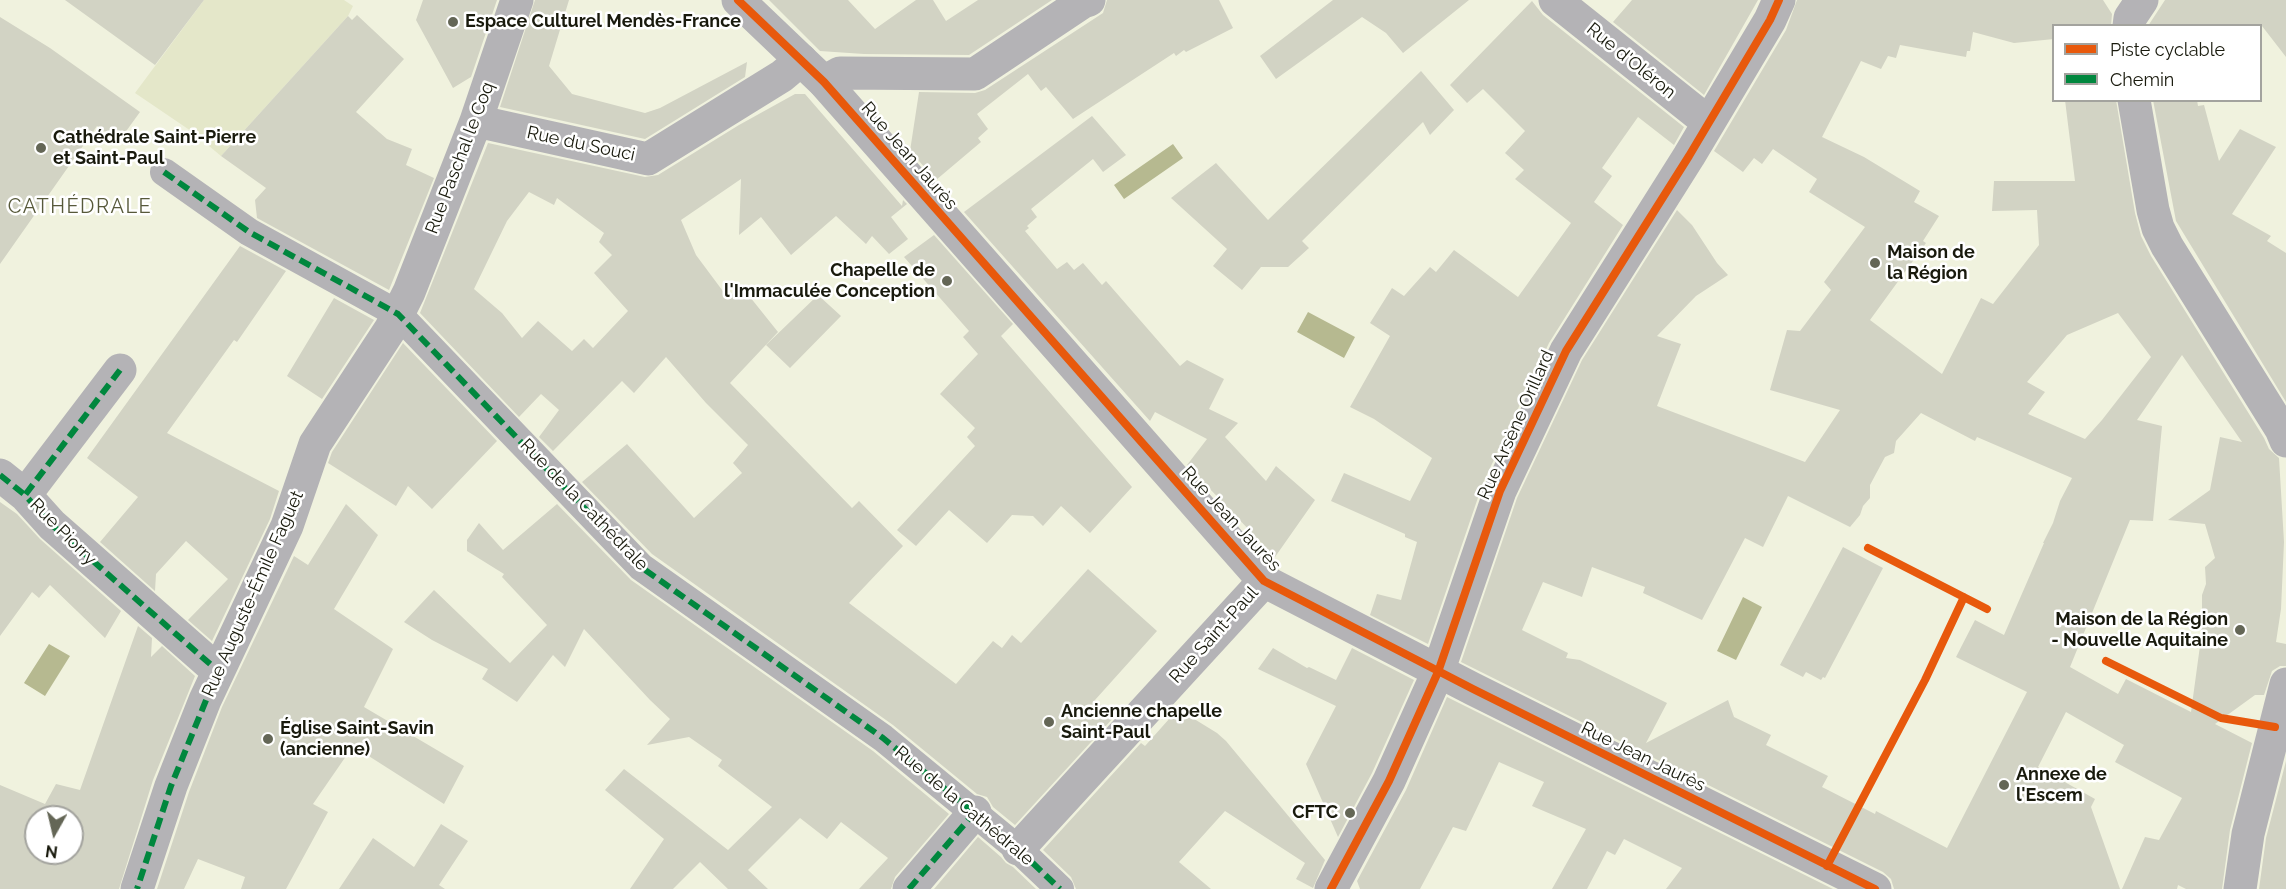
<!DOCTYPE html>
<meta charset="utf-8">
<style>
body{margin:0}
#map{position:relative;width:2286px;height:889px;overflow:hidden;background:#f0f2de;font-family:Raleway,sans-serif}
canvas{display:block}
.legend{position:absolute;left:2052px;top:24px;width:210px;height:78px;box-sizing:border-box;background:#fff;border:2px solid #a3a39e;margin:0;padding:8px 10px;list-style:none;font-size:18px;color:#191a0d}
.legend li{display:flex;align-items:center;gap:12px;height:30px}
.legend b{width:30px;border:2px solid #a3a39e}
.north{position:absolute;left:24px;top:805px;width:60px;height:60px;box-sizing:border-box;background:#fff;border:2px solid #a3a39e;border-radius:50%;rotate:188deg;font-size:16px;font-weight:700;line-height:24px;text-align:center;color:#191a0d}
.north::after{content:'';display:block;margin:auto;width:21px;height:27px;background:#646656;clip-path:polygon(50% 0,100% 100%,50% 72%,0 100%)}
</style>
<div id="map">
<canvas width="2286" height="889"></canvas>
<ul class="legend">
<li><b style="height:8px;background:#e8590c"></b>Piste cyclable</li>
<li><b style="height:8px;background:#00873e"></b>Chemin</li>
</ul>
<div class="north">N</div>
</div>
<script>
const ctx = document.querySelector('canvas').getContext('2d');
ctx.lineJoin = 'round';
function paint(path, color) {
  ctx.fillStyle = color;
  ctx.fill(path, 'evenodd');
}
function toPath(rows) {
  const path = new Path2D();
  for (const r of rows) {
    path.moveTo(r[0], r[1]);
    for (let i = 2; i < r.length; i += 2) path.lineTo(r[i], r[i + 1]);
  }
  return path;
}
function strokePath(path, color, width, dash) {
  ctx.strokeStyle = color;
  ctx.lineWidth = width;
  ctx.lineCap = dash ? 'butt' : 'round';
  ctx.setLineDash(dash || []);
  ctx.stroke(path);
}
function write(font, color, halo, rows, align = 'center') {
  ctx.font = font + ' Raleway,sans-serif';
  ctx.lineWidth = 5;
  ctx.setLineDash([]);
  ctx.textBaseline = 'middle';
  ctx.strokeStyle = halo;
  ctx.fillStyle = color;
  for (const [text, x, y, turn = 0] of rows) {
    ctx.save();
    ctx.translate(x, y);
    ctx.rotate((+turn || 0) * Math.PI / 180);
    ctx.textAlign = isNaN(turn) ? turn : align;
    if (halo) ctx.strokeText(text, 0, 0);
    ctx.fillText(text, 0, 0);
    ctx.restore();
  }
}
const green = toPath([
 [204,0,344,0,353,6,348,16,221,156,191,131,135,93]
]);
const water = toPath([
 [1173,144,1183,158,1124,199,1114,185],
 [1308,312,1355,337,1344,358,1297,332],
 [1743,597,1762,607,1736,660,1717,651],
 [49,644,70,656,45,696,24,683]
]);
const building = toPath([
 [65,0,204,0,155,65],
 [423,0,497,0,471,77,453,88,416,20],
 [535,0,569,0,549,66,572,94,645,113,660,108,747,62,745,77,645,139,500,107],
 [769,0,848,0,875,29,916,0,933,0,946,21,978,0,1052,0,969,55,864,54,820,51],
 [1107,0,1219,0,1233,28,1186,52,1184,50,1176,56,1174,53,1073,119,1046,87,1041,91,1028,74,977,114,988,129,978,138,981,142,936,180,910,151,919,92,975,93,985,90,1103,13],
 [1333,0,1469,0,1403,53,1386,33,1362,17,1276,79,1260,56],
 [1632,0,1758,0,1704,95,1613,22],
 [1797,0,2103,0,2112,14,2111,26,2054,26,2054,39,2014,43,1973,32,1970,51,1967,51,1966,57,1900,45,1896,58,1888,56,1881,69,1861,61,1822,137,1864,157,1920,191,1914,202,1939,216,1923,241,1926,243,1870,320,1942,374,1981,298,1993,304,2039,245,2037,210,1992,211,1994,181,2075,181,2065,100,2116,100,2135,213,2141,236,2151,256,2264,438,2269,449,2279,458,2284,542,2281,609,2276,642,2286,644,2286,666,2280,666,2272,671,2264,695,2255,695,2215,724,2252,743,2230,830,2222,889,2186,889,2178,885,2177,889,2122,889,2145,837,2159,840,2182,798,2115,762,2124,745,2066,712,2038,767,2095,799,2091,807,2120,889,1894,889,1891,879,1883,872,1461,662,1517,498,1582,360,1677,210,1692,225,1717,263,1728,275,1696,296,1657,336,1681,344,1657,406,1805,462,1840,410,1770,390,1787,330,1800,331,1831,290,1824,282,1865,227,1809,192,1817,179,1773,149,1762,164,1754,158,1743,172,1714,151,1786,30],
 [2118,313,2151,357,2102,420,2085,439,2028,414,2045,392,2027,382,2067,335],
 [2182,355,2242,442,2220,437,2210,490,2168,520,2205,524,2215,558,2205,567,2206,584,2202,595,2202,612,2198,621,2202,631,2191,712,2126,679,2118,694,2070,667,2130,520,2153,521,2162,426,2137,420],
 [1921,413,1975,441,1977,437,2072,478,2060,501,2053,523,2043,543,2044,543,2004,635,1975,620,1956,657,2027,692,1947,848,1876,811,1875,814,1822,787,1828,776,1766,745,1771,735,1734,717,1728,700,1646,743,1667,703,1580,660,1566,658,1568,653,1522,630,1543,582,1582,597,1592,567,1645,587,1643,593,1702,620,1745,538,1763,547,1788,496,1850,527,1860,515,1863,506,1870,498,1870,485,1885,457,1894,453,1896,441],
 [2165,0,2286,0,2286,57,2262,26,2148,26],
 [1532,1,1543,15,1684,127,1674,145,1638,117,1602,168,1612,176,1594,202,1623,225,1549,343,1483,483,1428,644,1370,615,1377,594,1401,600,1417,542,1405,537,1405,534,1331,501,1344,473,1410,501,1432,458,1374,419,1350,407,1390,336,1370,323,1392,288,1404,296,1430,267,1436,272,1454,250,1518,297,1571,223,1515,179,1524,170,1505,153,1525,131,1483,89,1467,103,1450,85],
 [357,15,404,59,356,112,387,139,412,149,406,165,434,178,389,290,257,218,255,200,266,188,221,156,348,16,352,20],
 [0,17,50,48,140,112,119,141,97,126,0,264],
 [1421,71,1454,110,1430,135,1423,122,1302,241,1309,248,1288,267,1261,267,1242,290,1213,266,1227,249,1171,198,1216,163,1268,220],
 [795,94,805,94,902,206,903,200,907,204,891,217,908,239,889,254,872,236,866,244,836,216,791,255,761,217,739,235,741,179,681,220,696,255,728,298,742,287,778,332,730,383,852,508,859,501,903,546,849,603,956,684,993,641,1002,648,1012,635,1021,643,1088,569,1157,631,1095,700,1114,717,1015,825,993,807,987,797,977,794,893,725,652,554,582,482,627,444,694,518,742,473,733,463,748,445,706,403,666,357,634,393,622,381,553,451,539,437,559,410,541,394,519,417,420,313,488,143,645,177,658,175,739,125],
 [529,192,554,205,557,198,604,233,599,242,612,255,594,273,628,311,593,348,584,339,572,351,538,321,522,338,502,313,474,289,507,221],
 [2153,100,2197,100,2198,106,2204,105,2219,161,2240,129,2276,147,2232,214,2271,236,2267,241,2286,253,2286,402,2176,221],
 [1092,116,1126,155,1103,172,1093,159,1031,209,1037,217,1027,226,1029,228,1025,231,1057,269,1067,262,1074,270,1083,263,1102,285,1106,281,1180,366,1187,360,1224,379,1209,409,1238,423,1225,437,1266,481,1276,466,1315,500,1275,557,1187,465,1207,439,1155,412,1150,421,964,212],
 [934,235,1013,324,1001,336,1132,487,1090,533,1061,506,1043,526,1033,516,1012,515,987,543,949,510,916,546,897,530,975,446,967,437,975,428,940,394,978,354,963,337,969,331,904,257],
 [240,246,286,271,237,342,234,340,167,433,279,491,270,519,212,641,188,620,228,579,186,541,156,574,155,591,100,542,138,497,87,458],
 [818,295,841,316,790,368,766,345],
 [334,298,374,320,322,399,287,376],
 [403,343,497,441,432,509,408,486,396,506,328,463,332,452],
 [0,502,17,514,40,539,121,611,105,638,50,585,39,598,32,592,0,636],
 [346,504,378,535,334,609,393,649,364,707,464,766,444,804,353,746,313,804,328,812,286,889,241,889,245,877,198,859,184,889,157,889,189,792,222,707,294,556,308,565],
 [557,504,631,580,873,751,949,814,895,877,891,889,859,889,888,858,841,822,827,839,800,818,748,870,768,889,728,889,700,862,673,889,630,889,664,839,605,790,624,769,728,850,772,807,718,766,722,760,689,737,647,745,670,719,650,700,584,629,565,667,553,655,517,702,482,679,488,669,432,640,404,622,434,590,510,663,547,625,502,577,504,574,467,551,467,540,479,523,503,550],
 [1843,547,1883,568,1825,678,1823,677,1821,680,1806,672,1803,677,1780,665],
 [138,626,152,638,151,657,162,646,195,676,153,780,119,889,0,889,0,785,45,804,56,784,80,790],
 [36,817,72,817,72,853,36,853],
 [1273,648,1307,668,1309,667,1336,680,1352,648,1414,680,1372,773,1338,837,1306,764,1336,706,1258,669],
 [1447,697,1465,706,1833,889,1666,889,1682,868,1624,839,1615,855,1607,851,1587,889,1552,889,1586,829,1532,806,1544,782,1499,762,1466,831,1453,827,1420,889,1360,889,1357,881,1406,790],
 [1178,709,1217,733,1226,741,1325,860,1313,888,1296,879,1305,863,1225,811,1179,862,1211,889,1076,889,1071,877,1043,850,1141,743,1145,746],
 [2286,761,2286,889,2259,889,2266,838],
 [441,824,468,841,439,885,445,889,339,889,373,838,414,867],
 [978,837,1001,857,1006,863,1013,867,1036,889,934,889]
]);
const pedestrian = toPath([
 [164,172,249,232,398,314,641,567,883,738,1018,849,1060,889]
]);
const minor = toPath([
 [1555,0,1708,122],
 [2129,26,2130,18,2142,0],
 [824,82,840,73,975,74,1083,2,1089,0],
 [2134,100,2153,210,2158,228,2167,246,2281,429,2286,441],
 [476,121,648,159,782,76,801,60],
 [120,370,25,495,52,525,218,671],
 [0,475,25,495],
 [1018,849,1264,581],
 [137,889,171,786,205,700,287,526,315,444,391,328,409,292,476,121,517,0],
 [909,889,975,812],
 [1331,889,1389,781,1438,672,1500,491,1566,351,1689,156,1770,20,1779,0],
 [2240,889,2248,834,2286,684]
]);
const tertiary = toPath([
 [738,0,824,82,1264,581,1473,689,1875,889]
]);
const quiet = toPath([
 [164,172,249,232,398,314,641,567,883,738,1018,849,1060,889],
 [120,370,25,495,52,525,218,671,171,786,137,889],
 [0,475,25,495],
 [909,889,975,812]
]);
const cycleway = toPath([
 [738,0,824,82,1264,581,1473,689,1875,889],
 [1868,548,1987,609],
 [2106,661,2221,718,2275,727],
 [1827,866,1925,680,1964,597],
 [1331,889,1389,781,1438,672,1500,491,1566,351,1689,156,1770,20,1779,0]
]);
const markers = [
 [453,22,6,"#646656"],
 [41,148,6,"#646656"],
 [1875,263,6,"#646656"],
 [947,281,6,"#646656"],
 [2240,630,6,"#646656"],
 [1049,722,6,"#646656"],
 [268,739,6,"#646656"],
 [2004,785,6,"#646656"],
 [1350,813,6,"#646656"]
];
const poiNames = [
 ["Espace Culturel Mendès-France",465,22],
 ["Cathédrale Saint-Pierre",53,138],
 ["et Saint-Paul",53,159],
 ["Maison de",1887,253],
 ["la Région",1887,274],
 ["Chapelle de",935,271,"right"],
 ["l'Immaculée Conception",935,292,"right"],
 ["Maison de la Région",2228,620,"right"],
 ["- Nouvelle Aquitaine",2228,641,"right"],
 ["Ancienne chapelle",1061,712],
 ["Saint-Paul",1061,733],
 ["Église Saint-Savin",280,729],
 ["(ancienne)",280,750],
 ["Annexe de",2016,775],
 ["l'Escem",2016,796],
 ["CFTC",1338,813,"right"]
];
const streetNames = [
 ["Rue d'Oléron",1631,61,39],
 ["Rue du Souci",581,144,12],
 ["Rue Jean Jaurès",909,156,49],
 ["Rue Paschal le Coq",460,158,-69],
 ["Rue Arsène Orillard",1516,425,-66],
 ["Rue de la Cathédrale",584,505,46],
 ["Rue Jean Jaurès",1231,519,47],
 ["Rue Piorry",63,532,45],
 ["Rue Auguste-Émile Faguet",253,594,-66],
 ["Rue Saint-Paul",1214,635,-48],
 ["Rue Jean Jaurès",1643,757,26],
 ["Rue de la Cathédrale",964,806,40]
];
const neighbourhoodNames = [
 ["CATHÉDRALE",80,207]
];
paint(green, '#e4e7c9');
paint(water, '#b6b990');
paint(building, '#d2d3c4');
strokePath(pedestrian, '#b4b3b6', 28);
strokePath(minor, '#b4b3b6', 33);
strokePath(tertiary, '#b4b3b6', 33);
strokePath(quiet, '#00873e', 6, [12, 6]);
strokePath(cycleway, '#e8590c', 8);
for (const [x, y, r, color] of markers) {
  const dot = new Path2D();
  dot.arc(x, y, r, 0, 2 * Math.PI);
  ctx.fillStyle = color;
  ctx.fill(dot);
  strokePath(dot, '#fff', 2);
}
write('bold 18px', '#191a0d', '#fff', poiNames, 'left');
write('18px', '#191a0d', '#fff', streetNames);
ctx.letterSpacing = '1.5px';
write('20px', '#57593a', '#fff', neighbourhoodNames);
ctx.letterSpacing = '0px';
</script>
